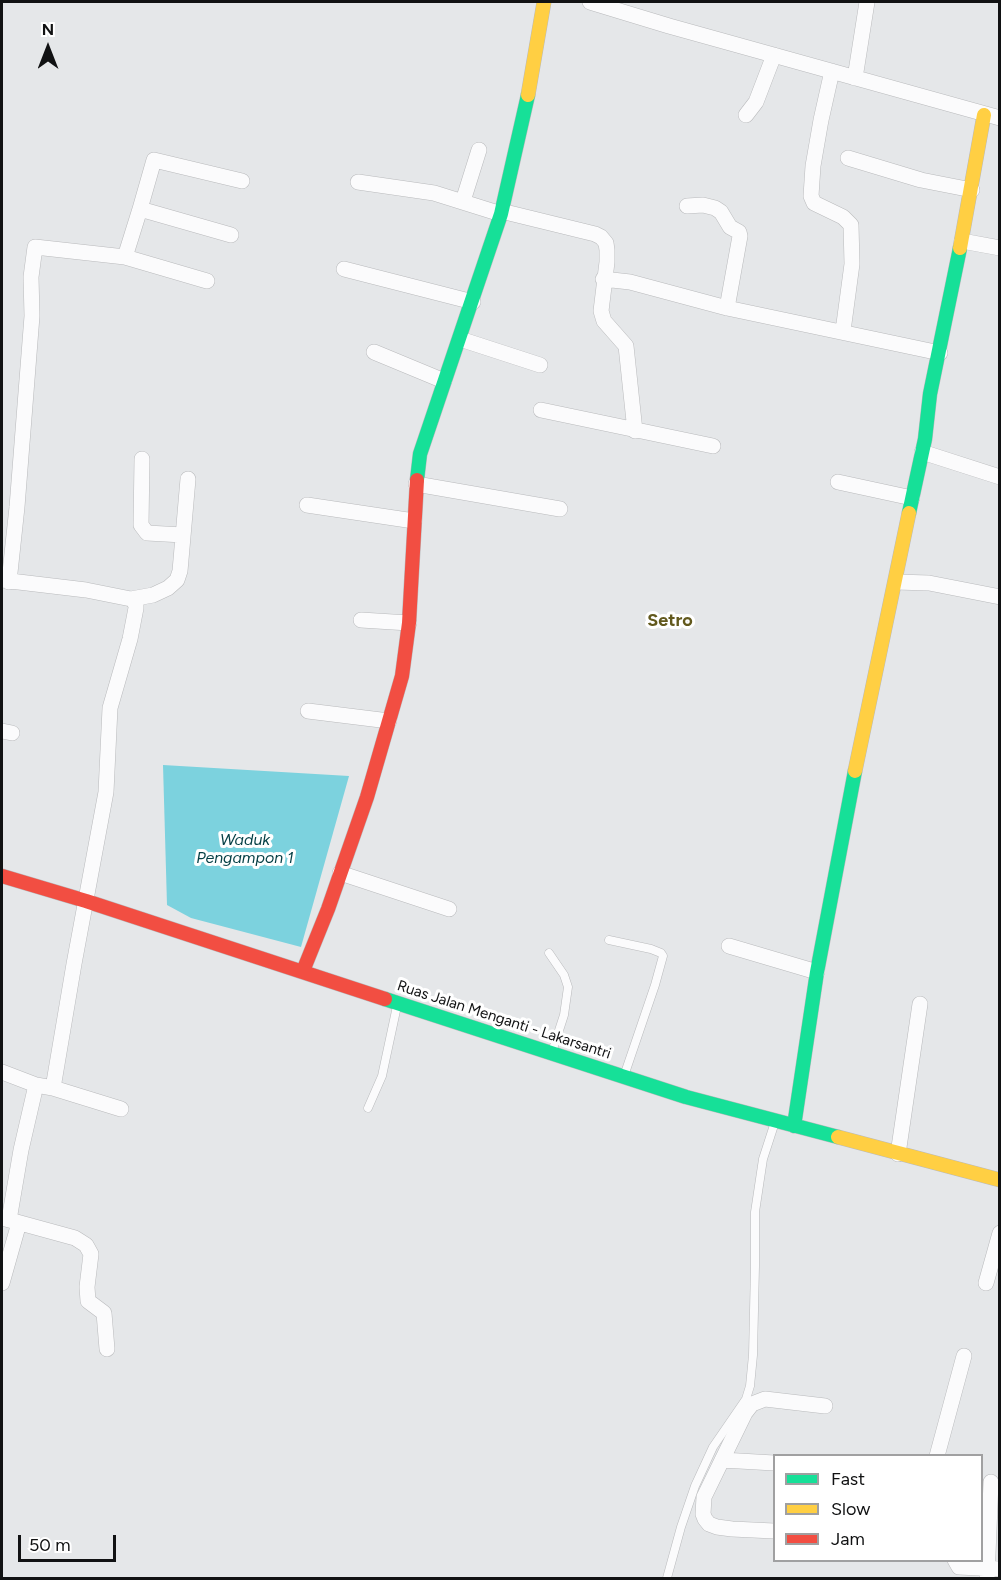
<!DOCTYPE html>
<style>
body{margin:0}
#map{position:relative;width:1001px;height:1580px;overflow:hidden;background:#e5e7e9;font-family:Figtree,sans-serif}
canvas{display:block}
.frame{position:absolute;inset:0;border:3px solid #111213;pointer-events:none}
.legend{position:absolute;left:773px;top:1454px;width:210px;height:108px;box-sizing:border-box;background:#fff;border:2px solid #a0a0a1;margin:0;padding:8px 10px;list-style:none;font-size:18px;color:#111213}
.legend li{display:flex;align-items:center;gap:12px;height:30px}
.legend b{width:30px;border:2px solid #a0a0a1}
.north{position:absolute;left:18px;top:18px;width:60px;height:60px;-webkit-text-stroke:4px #fff;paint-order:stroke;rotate:0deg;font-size:16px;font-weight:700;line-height:24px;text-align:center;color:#111213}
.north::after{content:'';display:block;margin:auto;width:21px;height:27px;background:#111213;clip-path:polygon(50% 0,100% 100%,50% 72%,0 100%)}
.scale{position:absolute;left:18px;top:1535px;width:98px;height:27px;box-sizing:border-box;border:3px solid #111213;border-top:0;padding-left:8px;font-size:18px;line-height:21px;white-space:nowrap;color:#111213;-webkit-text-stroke:4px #fff;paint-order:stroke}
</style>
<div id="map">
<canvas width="1001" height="1580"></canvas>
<div class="frame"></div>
<ul class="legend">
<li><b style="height:8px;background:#16e098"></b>Fast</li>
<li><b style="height:8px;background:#ffcf43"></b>Slow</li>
<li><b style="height:8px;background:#f24e42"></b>Jam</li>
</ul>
<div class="north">N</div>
<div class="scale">50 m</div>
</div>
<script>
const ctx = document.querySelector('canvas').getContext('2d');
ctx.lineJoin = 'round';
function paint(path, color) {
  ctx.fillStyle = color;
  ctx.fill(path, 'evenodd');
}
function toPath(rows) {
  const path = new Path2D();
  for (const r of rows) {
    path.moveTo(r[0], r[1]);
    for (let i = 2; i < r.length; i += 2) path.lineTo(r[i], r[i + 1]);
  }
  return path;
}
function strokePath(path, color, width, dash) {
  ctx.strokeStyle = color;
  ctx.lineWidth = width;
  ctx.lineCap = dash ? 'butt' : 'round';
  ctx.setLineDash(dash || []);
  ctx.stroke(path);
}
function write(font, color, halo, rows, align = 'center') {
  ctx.font = font + ' Figtree,sans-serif';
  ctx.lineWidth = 6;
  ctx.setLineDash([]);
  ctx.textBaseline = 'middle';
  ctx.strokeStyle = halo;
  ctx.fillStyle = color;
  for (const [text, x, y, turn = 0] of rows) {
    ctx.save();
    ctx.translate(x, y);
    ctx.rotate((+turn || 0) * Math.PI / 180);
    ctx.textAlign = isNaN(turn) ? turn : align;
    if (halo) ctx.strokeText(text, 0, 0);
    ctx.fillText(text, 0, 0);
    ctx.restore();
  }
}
const water = toPath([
 [163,765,349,776,301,947,191,918,167,905]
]);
const lane = toPath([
 [609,940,651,949,661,953,663,956,655,985,624,1076],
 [549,953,564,975,568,987,564,1015,552,1052],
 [368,1108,382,1076,397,1006],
 [667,1578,681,1527,695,1486,713,1447,746,1399,750,1386,753,1355,755,1266,755,1212,763,1159,775,1122]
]);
const street = toPath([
 [590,2,669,26,1000,118],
 [832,71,821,120,813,166,811,196,814,203,843,217,851,225,852,264,843,331],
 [855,78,867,2],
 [746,115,756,102,774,55],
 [848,158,921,180,972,190],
 [358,182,434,193,501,214],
 [463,201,479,150],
 [687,206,703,205,715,208,721,212,730,227,739,232,740,236,727,308],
 [140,209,154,160,242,181],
 [501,211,595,234,601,237,606,243,607,250,607,262,601,311,604,321,626,346,635,431],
 [962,241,1000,248],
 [125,257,140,209,231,235],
 [344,269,473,302],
 [603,279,630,282,727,308,940,353],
 [460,339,540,365],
 [374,352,444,381],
 [541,410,713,446],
 [922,452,1000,477],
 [142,459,141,525,147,533,183,535],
 [838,482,912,498],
 [416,484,560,509],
 [307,505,414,521],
 [2,580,86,590,131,599,153,595,168,588,177,580,180,571,188,479],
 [9,582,17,507,32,316,31,277,35,247,125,257,207,281],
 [896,582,929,583,1000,597],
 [361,620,409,623],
 [308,711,389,721],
 [2,731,12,733],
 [340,873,449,909],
 [729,946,817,972],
 [2,1072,36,1085,53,1088,74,964,106,792,110,708,130,639,136,608,136,604,131,599],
 [53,1088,121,1109],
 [898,1154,920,1004],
 [2,1218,75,1238,86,1245,91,1254,87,1287,88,1301,104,1313,107,1349],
 [9,1220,21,1150,36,1085],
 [2,1283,19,1223],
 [986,1283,1000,1233],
 [937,1456,964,1356],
 [722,1460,774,1463],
 [774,1531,732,1529,717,1527,709,1524,705,1519,703,1514,704,1497,745,1413,752,1404,765,1399,825,1406],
 [955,1560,959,1567,1000,1569],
 [987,1578,991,1482]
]);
const fast = toPath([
 [417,480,420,454,501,214,528,95],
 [909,513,925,439,930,394,960,248],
 [385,999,686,1097,838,1137],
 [794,1126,817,972,855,771]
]);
const slow = toPath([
 [528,95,544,2],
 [960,248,984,115],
 [855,771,909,513],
 [838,1137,1000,1180]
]);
const jam = toPath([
 [2,876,86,901,385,999],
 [303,971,328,909,367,797,402,676,409,623,417,480]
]);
const streetNames = [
 ["Ruas Jalan Menganti - Lakarsantri",504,1020,18]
];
const waterNames = [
 ["Waduk",245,840],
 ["Pengampon 1",245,858]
];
const quarterNames = [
 ["Setro",670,621]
];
paint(water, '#7cd2de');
strokePath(lane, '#b9babc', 9);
strokePath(street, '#b9babc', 16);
strokePath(fast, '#b9babc', 15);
strokePath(slow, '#b9babc', 15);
strokePath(jam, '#b9babc', 15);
strokePath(lane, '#fbfbfc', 8);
strokePath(street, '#fbfbfc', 15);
strokePath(fast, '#16e098', 14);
strokePath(slow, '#ffcf43', 14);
strokePath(jam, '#f24e42', 14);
write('15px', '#111213', '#fff', streetNames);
write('italic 16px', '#043f45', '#fff', waterNames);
write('bold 18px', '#62591d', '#fff', quarterNames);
</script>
